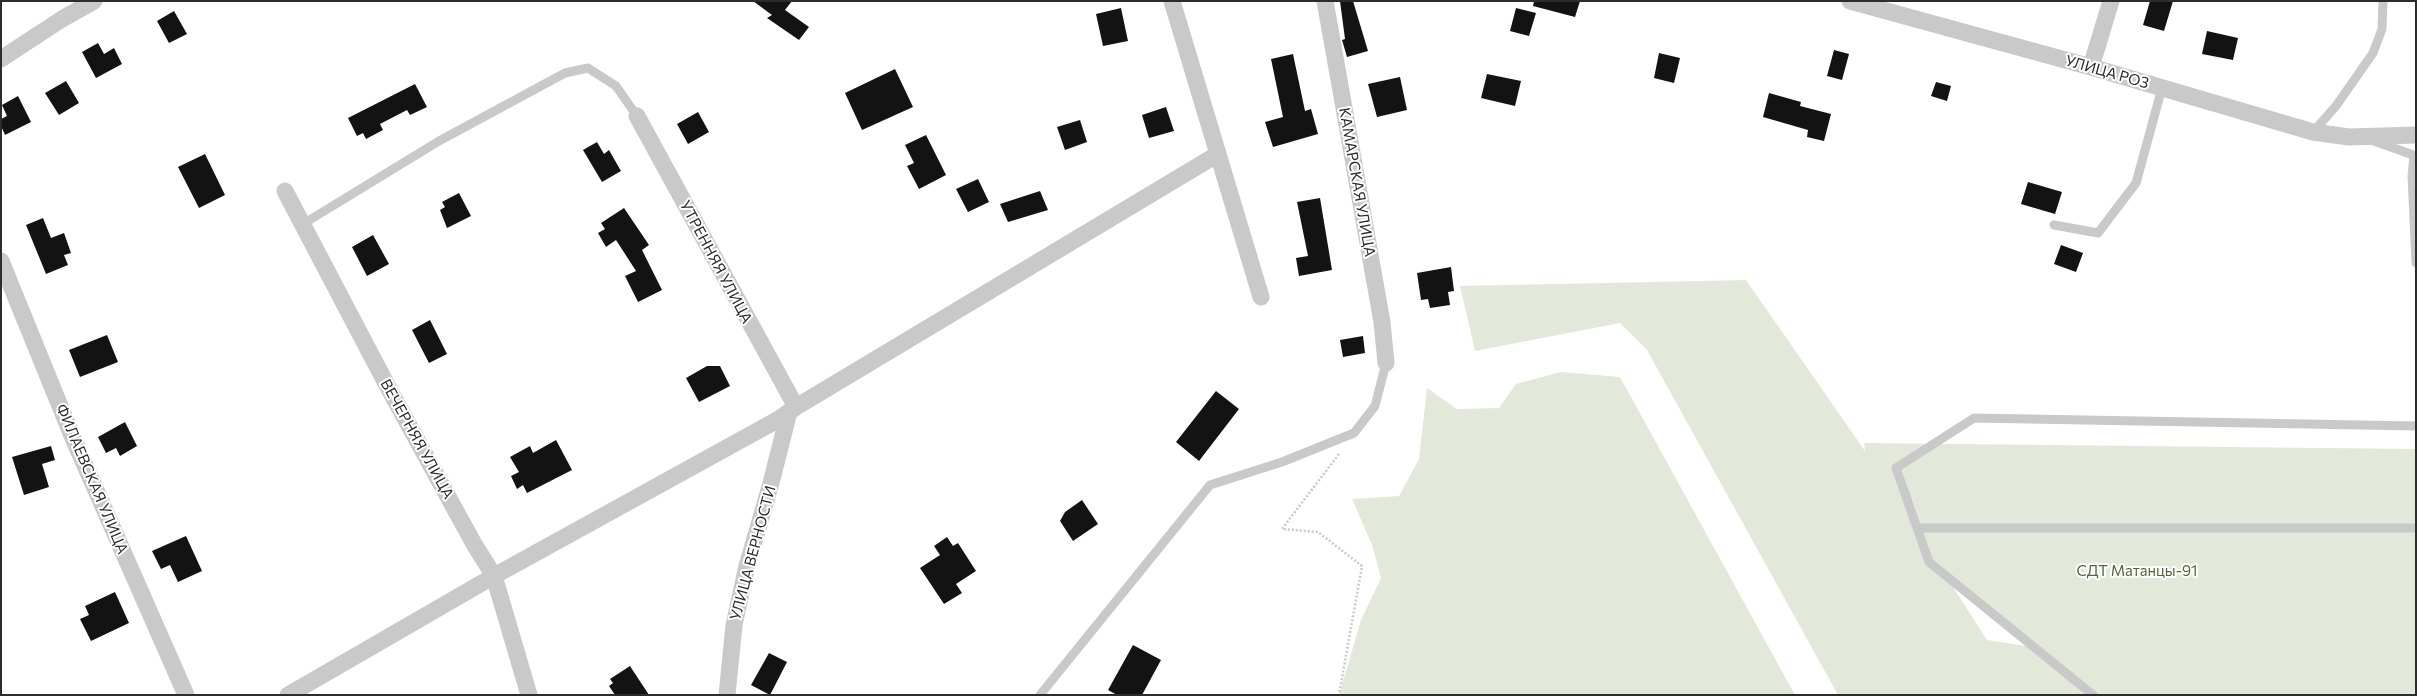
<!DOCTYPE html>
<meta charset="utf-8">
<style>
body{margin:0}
#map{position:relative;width:2417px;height:696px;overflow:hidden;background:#fff;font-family:Commissioner,sans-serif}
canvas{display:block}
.frame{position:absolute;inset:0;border:2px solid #2c2c2c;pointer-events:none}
</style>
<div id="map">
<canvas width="2417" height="696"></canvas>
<div class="frame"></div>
</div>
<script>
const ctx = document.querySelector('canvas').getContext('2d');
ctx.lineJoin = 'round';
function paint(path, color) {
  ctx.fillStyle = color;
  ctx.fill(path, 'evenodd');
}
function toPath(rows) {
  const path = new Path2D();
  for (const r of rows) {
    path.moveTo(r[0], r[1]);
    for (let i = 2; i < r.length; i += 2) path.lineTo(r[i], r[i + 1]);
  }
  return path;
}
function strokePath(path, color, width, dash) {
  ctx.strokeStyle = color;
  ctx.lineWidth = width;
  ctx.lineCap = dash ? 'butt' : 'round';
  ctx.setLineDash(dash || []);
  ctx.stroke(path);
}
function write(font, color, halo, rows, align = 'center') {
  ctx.font = font + ' Commissioner,sans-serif';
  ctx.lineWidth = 4;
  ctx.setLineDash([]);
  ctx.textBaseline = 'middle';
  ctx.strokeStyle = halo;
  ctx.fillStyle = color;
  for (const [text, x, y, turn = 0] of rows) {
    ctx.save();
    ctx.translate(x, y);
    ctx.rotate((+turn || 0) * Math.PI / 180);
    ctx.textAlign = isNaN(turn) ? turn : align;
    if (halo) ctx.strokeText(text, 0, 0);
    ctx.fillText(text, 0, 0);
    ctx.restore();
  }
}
const green = toPath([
 [1746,280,1865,451,1864,443,2416,449,2416,695,1838,695,1647,350,1620,323,1475,351,1460,286],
 [1946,576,2033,647,1987,640],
 [1561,372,1620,377,1795,695,1339,695,1361,620,1381,578,1372,545,1352,499,1399,496,1419,459,1427,388,1457,409,1499,408,1516,384]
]);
const building = toPath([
 [753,1,792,1,785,10,809,27,799,40,767,18,772,15],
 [1340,1,1353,1,1368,51,1347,57,1342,40,1345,39],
 [1534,1,1580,1,1575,17,1533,6],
 [2150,1,2173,1,2164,31,2143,25],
 [1121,8,1128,41,1103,46,1096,14],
 [1516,8,1536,13,1529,36,1510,31],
 [174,11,187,34,169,43,157,21],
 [2207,31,2238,38,2233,60,2202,54],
 [98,43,104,54,114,48,122,64,96,78,82,52],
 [1834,50,1849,54,1842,80,1827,76],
 [1659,53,1680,58,1674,83,1654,78],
 [1293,54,1305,111,1311,109,1318,134,1273,147,1265,122,1283,117,1271,59],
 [895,69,913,107,862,130,845,93],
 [1487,74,1521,81,1515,106,1481,98],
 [1400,77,1407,110,1377,117,1368,84],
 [66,81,79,103,59,115,45,93],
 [1936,82,1951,86,1947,101,1931,96],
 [415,84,427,107,410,115,407,110,380,124,383,130,366,139,363,133,357,136,348,118],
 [1769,93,1801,102,1800,106,1831,114,1824,141,1807,137,1808,130,1763,117],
 [18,96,31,122,5,135,1,126,1,119,7,116,2,105],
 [1166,107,1174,131,1149,138,1142,115],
 [698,112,709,132,688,144,677,124],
 [1080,120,1087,142,1065,150,1057,127],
 [926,135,946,175,919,189,907,166,914,163,905,145],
 [597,142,604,154,609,150,621,171,602,182,583,150],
 [205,154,225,195,199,208,178,167],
 [978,179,989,202,968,212,956,189],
 [2028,182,2062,192,2055,214,2021,204],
 [1040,191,1048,210,1008,222,1000,204],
 [459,193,471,216,447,228,440,210,445,207,442,202],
 [1320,198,1332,270,1299,276,1296,258,1308,256,1297,202],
 [624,208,649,245,642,250,662,290,638,302,625,276,636,271,616,240,606,247,598,233,605,229,601,223],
 [43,218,51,238,64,233,71,253,64,255,68,265,46,274,26,225],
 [373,235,389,264,367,276,352,247],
 [2061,245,2083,253,2076,272,2054,264],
 [1451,267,1454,291,1448,292,1450,305,1430,308,1428,299,1421,300,1417,273],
 [430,320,447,354,429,363,412,330],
 [107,335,118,362,80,377,69,350],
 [1363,336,1365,353,1343,357,1340,340],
 [707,366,720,366,730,386,699,402,686,378],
 [1216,391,1239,409,1199,461,1176,442],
 [125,422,137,446,120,456,116,448,106,453,98,437],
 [556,440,572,470,527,493,523,485,517,489,511,476,519,472,510,457,530,446,533,453],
 [51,446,55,460,42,464,49,487,24,495,12,457],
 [1082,500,1098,524,1073,541,1060,521,1065,512],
 [186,536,202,571,178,582,170,565,161,569,152,551],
 [947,537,953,546,958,543,976,571,956,584,962,593,944,604,920,568,940,555,934,546],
 [115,592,129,623,91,641,80,619,89,615,85,606],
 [1133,645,1161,660,1142,695,1117,695,1108,690],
 [769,653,787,662,770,695,751,685],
 [630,666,649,695,615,695,609,686,613,683,610,679]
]);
const path = toPath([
 [1339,454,1282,529,1318,532,1362,566,1339,695]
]);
const service = toPath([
 [2313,132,2336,106,2373,53,2382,29,2383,1],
 [2374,141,2416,156],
 [2414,156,2412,176,2416,263],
 [303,224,439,141,565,73,588,68,616,86,637,116],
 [2054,225,2098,233,2136,183,2162,88],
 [1917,528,2416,528],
 [1040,695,1210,485,1282,462,1354,433,1375,406,1386,363],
 [2093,695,1929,562,1896,468,1974,418,2416,426]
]);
const minor = toPath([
 [1325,1,1382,322,1386,363],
 [1850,1,2091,67,2313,132,2349,137,2416,135],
 [1,59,62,19,94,1],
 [2091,67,2111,1],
 [637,116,796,407],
 [1218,154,1261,297],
 [285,191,389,389,474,544,494,576,529,695],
 [1,261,73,438,186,695],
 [288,695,494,576,779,419,796,407,1218,154,1172,1],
 [727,695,734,625,747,566,771,483,789,412]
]);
const streetNames = [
 ["УЛИЦА РОЗ",2107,72,16],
 ["КАМАРСКАЯ УЛИЦА",1357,182,80],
 ["УТРЕННЯЯ УЛИЦА",716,262,62],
 ["ВЕЧЕРНЯЯ УЛИЦА",417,439,61],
 ["ФИЛАЕВСКАЯ УЛИЦА",92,479,67],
 ["УЛИЦА ВЕРНОСТИ",753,553,-75]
];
const parkNames = [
 ["СДТ Матанцы-91",2137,571]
];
paint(green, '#e3e9da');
paint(building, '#131313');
strokePath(path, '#c9c9c9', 2.5, [2, 2]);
strokePath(service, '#c9c9c9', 9);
strokePath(minor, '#c9c9c9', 17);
write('15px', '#2c2c2c', '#fff', streetNames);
write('15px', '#50653d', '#fff', parkNames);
</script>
